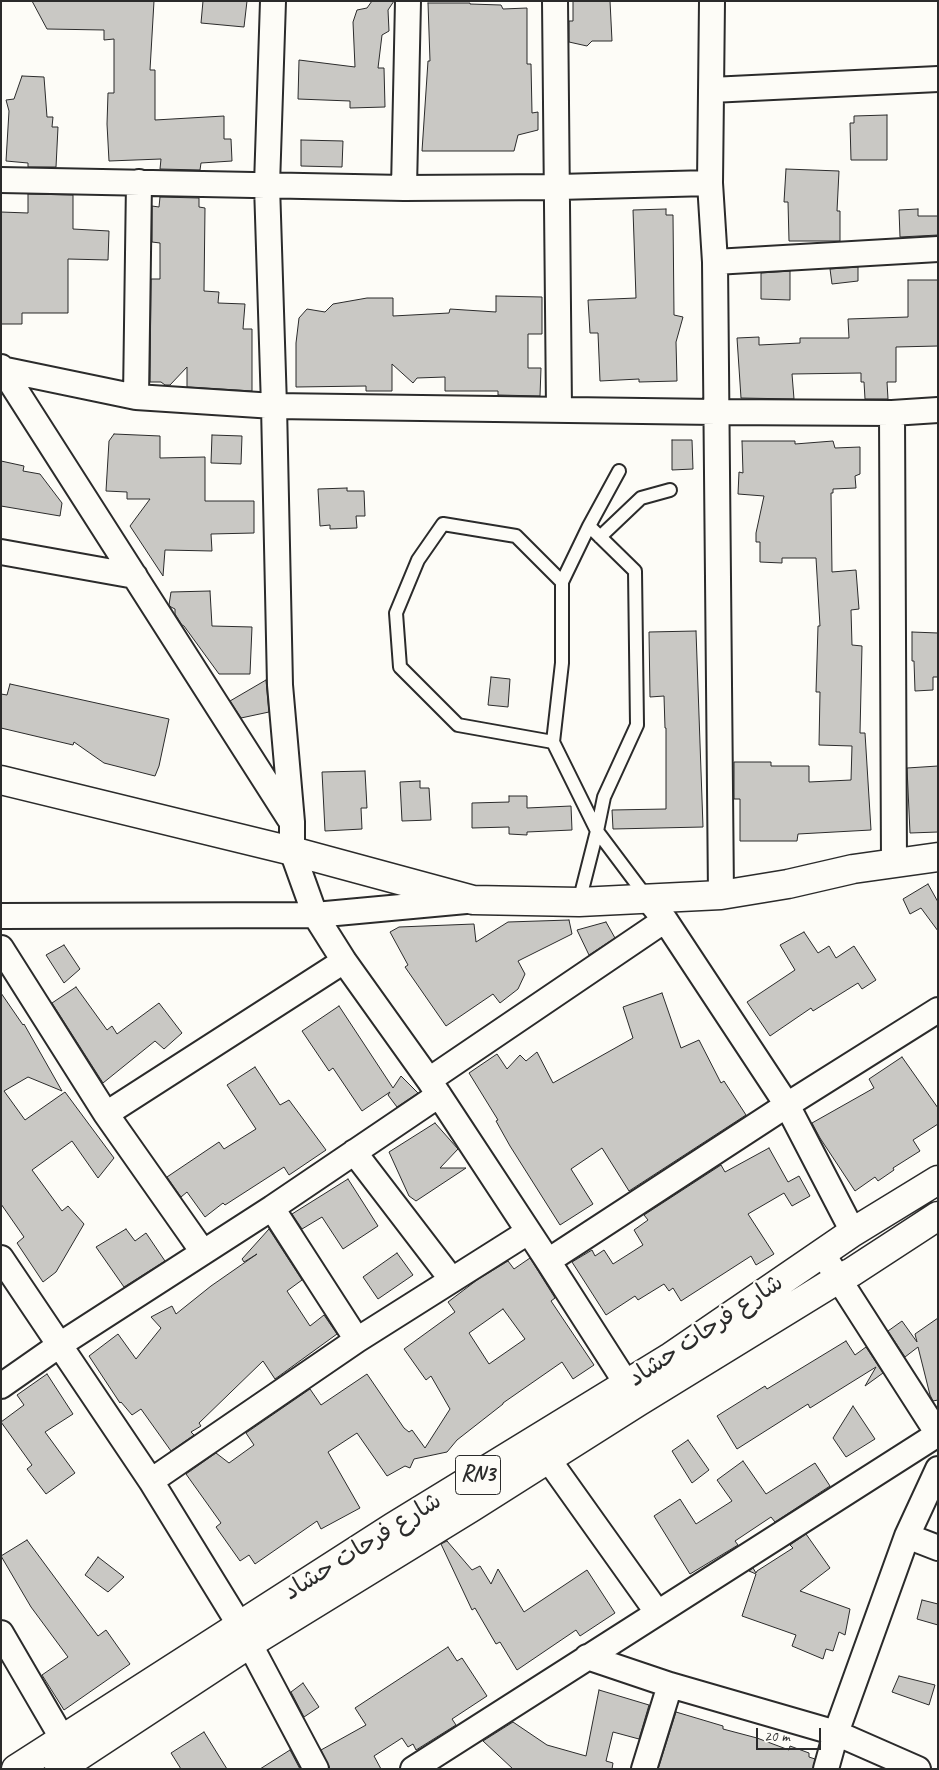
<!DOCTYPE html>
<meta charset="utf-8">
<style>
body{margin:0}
#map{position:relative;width:939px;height:1770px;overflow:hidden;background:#fdfcf7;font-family:Caveat,sans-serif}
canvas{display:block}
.frame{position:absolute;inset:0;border:2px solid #2b2b2b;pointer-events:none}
.scale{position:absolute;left:756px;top:1728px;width:65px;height:22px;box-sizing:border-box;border:2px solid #2b2b2b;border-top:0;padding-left:6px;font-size:15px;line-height:18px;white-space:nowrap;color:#2b2b2b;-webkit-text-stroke:4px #fdfcf7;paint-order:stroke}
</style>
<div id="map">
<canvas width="939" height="1770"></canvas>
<div class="frame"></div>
<div class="scale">20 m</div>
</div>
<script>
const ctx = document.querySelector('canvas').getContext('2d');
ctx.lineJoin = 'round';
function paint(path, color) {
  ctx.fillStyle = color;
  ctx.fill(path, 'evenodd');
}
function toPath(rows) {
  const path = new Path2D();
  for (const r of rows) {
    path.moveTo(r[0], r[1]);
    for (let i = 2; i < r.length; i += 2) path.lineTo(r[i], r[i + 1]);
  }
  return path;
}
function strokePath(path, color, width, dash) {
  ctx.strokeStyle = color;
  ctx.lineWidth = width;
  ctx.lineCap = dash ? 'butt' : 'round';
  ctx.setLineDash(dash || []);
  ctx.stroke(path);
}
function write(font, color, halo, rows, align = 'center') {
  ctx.font = font + ' Caveat,"Playpen Sans Arabic",sans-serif';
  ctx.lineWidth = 4.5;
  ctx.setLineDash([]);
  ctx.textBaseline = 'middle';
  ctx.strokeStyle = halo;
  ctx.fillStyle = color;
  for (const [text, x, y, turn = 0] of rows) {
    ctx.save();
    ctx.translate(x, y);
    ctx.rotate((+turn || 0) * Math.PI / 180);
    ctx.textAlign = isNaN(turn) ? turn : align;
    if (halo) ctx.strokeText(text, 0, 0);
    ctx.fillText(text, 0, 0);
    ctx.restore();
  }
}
const building = toPath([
 [32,1,154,1,150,70,155,70,155,120,224,116,224,139,231,139,232,161,201,163,200,170,160,169,161,159,109,161,107,124,108,93,114,93,114,39,104,40,104,30,47,29,32,1],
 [203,1,247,1,244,27,201,23,203,1],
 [372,1,394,1,388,10,389,31,382,35,378,68,384,68,385,107,350,108,350,101,298,99,299,60,355,67,353,22,357,10,367,8,372,1],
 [573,1,610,1,612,41,592,41,587,46,569,42,569,21,573,21,573,1],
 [428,3,470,3,470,4,501,5,503,9,527,8,527,64,531,64,532,113,538,112,538,130,518,135,514,151,422,151,428,61,430,61,428,3],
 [22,76,44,77,47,117,53,117,52,127,58,127,56,167,28,167,28,163,6,161,9,111,6,100,14,99,22,76],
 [887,115,887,160,851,160,850,123,854,123,854,116,887,115],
 [301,140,343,141,342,167,301,166,301,140],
 [786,169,839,171,837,211,840,211,840,241,789,241,788,202,784,202,786,169],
 [28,194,73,195,73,229,109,231,108,260,68,259,68,313,22,313,22,324,1,324,1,212,28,213,28,194],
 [160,197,199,198,199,207,205,208,204,291,219,292,218,303,245,304,243,329,252,329,252,391,187,387,187,367,170,385,165,385,161,382,150,382,151,279,160,279,160,243,152,242,152,206,159,207,160,197],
 [666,209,666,215,673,215,674,315,683,317,676,342,677,381,639,382,639,379,600,381,598,333,590,333,588,300,636,298,633,210,666,209],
 [918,209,918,216,938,216,938,235,900,237,899,210,918,209],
 [858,267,858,281,832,284,830,269,858,267],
 [790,271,790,300,761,299,761,273,790,271],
 [908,280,938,280,938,346,896,347,896,382,887,382,888,399,865,399,864,382,861,382,861,373,792,374,794,399,741,398,737,338,759,337,759,345,800,343,800,338,849,338,848,319,908,317,908,280],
 [496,296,542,297,542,334,528,334,528,368,541,368,540,396,498,395,498,391,445,391,445,377,417,378,413,383,392,364,392,391,366,391,366,386,296,387,296,343,299,318,307,309,325,312,333,304,367,298,393,298,393,316,449,313,450,309,496,312,496,296],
 [114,434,160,436,160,458,205,457,205,501,254,501,254,533,211,534,212,551,165,550,163,576,130,526,150,499,127,499,127,492,106,491,109,441,114,434],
 [212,435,242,436,241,464,211,463,212,435],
 [672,440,692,440,693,469,672,470,672,440],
 [742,441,795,441,795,444,833,441,835,448,860,447,860,474,855,476,856,488,833,489,833,493,831,493,832,572,856,570,859,609,851,610,852,645,862,646,860,733,865,733,871,830,798,834,797,841,740,841,740,799,734,799,734,762,771,762,771,766,809,766,809,782,851,780,852,746,819,745,820,692,816,692,818,626,820,626,816,558,782,558,782,563,760,562,760,542,756,542,756,533,764,496,738,494,739,472,743,473,742,441],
 [1,461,24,466,23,471,40,474,62,503,60,516,1,506,1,461],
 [347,488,347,491,364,491,365,516,356,516,357,528,330,529,330,525,320,526,318,489,347,488],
 [210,591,212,626,252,627,250,674,219,674,184,626,182,625,175,614,175,609,171,607,169,605,171,592,210,591],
 [696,631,703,827,613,829,612,810,666,809,666,728,665,728,664,696,650,697,649,632,696,631],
 [912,632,938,633,938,677,933,677,933,690,915,691,914,661,912,661,912,632],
 [491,677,510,679,508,707,488,705,491,677],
 [266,680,269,712,241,718,230,701,266,680],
 [10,684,169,719,159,766,155,776,104,763,74,742,73,745,1,728,1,694,7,695,10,684],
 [938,766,938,832,910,833,907,768,938,766],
 [365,771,367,808,361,808,362,829,325,831,322,772,365,771],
 [420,781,420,788,429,788,431,820,402,821,400,782,420,781],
 [509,796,527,796,527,808,571,806,572,830,527,832,527,835,509,834,509,827,472,828,472,803,509,802,509,796],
 [928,884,938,902,938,931,921,908,910,914,903,899,928,884],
 [569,920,572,934,518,961,525,974,518,989,500,1003,493,994,446,1026,405,967,408,965,390,932,399,927,474,924,476,942,508,922,569,920],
 [606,922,615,938,589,955,577,930,606,922],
 [804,932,818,953,829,946,836,958,854,946,876,980,862,989,858,983,813,1011,811,1008,770,1036,747,1002,795,970,780,945,804,932],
 [64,945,80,969,64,983,46,955,64,945],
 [76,987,107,1030,112,1026,117,1034,159,1003,182,1033,164,1049,155,1041,103,1083,52,1003,76,987],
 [1,993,23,1025,24,1024,62,1091,28,1077,4,1091,25,1120,65,1092,114,1158,98,1178,72,1141,32,1170,62,1211,68,1206,84,1224,56,1272,43,1282,17,1243,24,1237,1,1204,1,993],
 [662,993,681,1048,699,1040,721,1083,724,1081,746,1115,629,1191,602,1148,571,1169,593,1204,560,1225,510,1146,496,1121,498,1120,469,1073,497,1054,507,1069,520,1055,526,1061,537,1052,553,1083,633,1038,623,1007,662,993],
 [339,1006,393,1088,401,1076,418,1093,397,1107,388,1095,390,1092,362,1111,333,1068,329,1071,302,1031,339,1006],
 [902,1057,938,1108,938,1124,913,1140,920,1151,893,1168,894,1170,878,1181,875,1177,855,1191,820,1138,812,1123,874,1088,869,1079,902,1057],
 [255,1067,280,1105,289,1100,326,1150,289,1175,284,1167,225,1205,223,1203,205,1217,187,1192,181,1197,167,1177,219,1142,224,1149,256,1129,227,1085,255,1067],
 [435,1123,458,1149,440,1168,466,1168,416,1201,409,1196,389,1152,435,1123],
 [769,1148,788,1182,799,1176,810,1196,792,1206,784,1193,748,1214,774,1254,756,1265,751,1256,681,1301,673,1288,669,1291,664,1284,638,1300,635,1296,606,1315,572,1262,592,1250,595,1256,604,1250,613,1264,643,1245,634,1230,648,1220,644,1215,721,1165,725,1172,769,1148],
 [348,1179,378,1226,343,1249,322,1217,302,1229,292,1214,348,1179],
 [126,1229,135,1241,146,1233,165,1261,124,1287,96,1247,126,1229],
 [269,1229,302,1280,287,1291,310,1326,324,1315,337,1334,275,1379,263,1361,199,1423,201,1426,191,1432,194,1435,171,1451,141,1409,132,1415,121,1402,120,1403,89,1356,118,1334,136,1359,161,1328,151,1317,172,1306,176,1314,211,1286,257,1254,244,1262,242,1259,269,1229],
 [397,1253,413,1275,378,1299,363,1277,397,1253],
 [530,1258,555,1298,551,1301,594,1365,573,1379,562,1362,503,1403,503,1404,457,1440,447,1452,414,1459,410,1468,405,1466,387,1476,357,1433,328,1452,360,1508,321,1529,317,1521,255,1564,249,1555,240,1561,216,1527,221,1523,186,1474,216,1453,229,1463,254,1445,246,1433,310,1389,321,1405,367,1374,404,1428,409,1432,412,1430,425,1448,450,1409,431,1376,426,1380,404,1349,455,1312,448,1302,477,1280,508,1261,514,1269,530,1258],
 [503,1309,525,1339,489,1364,469,1333,503,1309],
 [938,1318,938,1400,933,1401,930,1395,918,1347,905,1357,888,1331,902,1321,917,1342,915,1334,938,1318],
 [846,1341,855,1355,866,1347,883,1373,865,1386,876,1367,810,1408,808,1404,737,1449,717,1416,765,1386,767,1389,846,1341],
 [47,1374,73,1414,45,1432,75,1473,46,1494,27,1469,32,1465,1,1422,24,1405,17,1395,47,1374],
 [853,1406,875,1439,846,1457,833,1438,853,1406],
 [688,1440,709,1470,692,1483,672,1451,688,1440],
 [743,1461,766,1494,815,1463,830,1486,775,1522,771,1517,735,1541,738,1545,690,1574,654,1516,680,1499,696,1524,732,1501,717,1480,743,1461],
 [806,1534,830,1568,800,1591,850,1609,845,1635,839,1632,833,1651,826,1649,823,1659,792,1646,796,1635,742,1616,756,1574,749,1571,753,1568,756,1573,757,1571,793,1548,790,1545,806,1534],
 [27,1540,98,1636,106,1630,130,1664,64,1710,42,1675,68,1657,31,1607,1,1556,27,1540],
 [447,1541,472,1570,480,1566,491,1584,498,1569,524,1612,587,1570,615,1613,580,1636,576,1630,517,1670,500,1642,496,1644,475,1608,472,1610,441,1544,447,1541],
 [98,1557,124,1577,108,1592,85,1575,98,1557],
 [922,1600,938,1604,938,1625,917,1619,922,1600],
 [448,1647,457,1661,462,1658,487,1696,452,1719,456,1725,416,1750,413,1744,408,1747,402,1738,374,1756,381,1769,330,1769,321,1750,366,1725,355,1708,448,1647],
 [899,1676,935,1685,929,1705,892,1692,899,1676],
 [303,1683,319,1707,304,1717,291,1692,303,1683],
 [599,1690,649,1705,639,1739,613,1732,606,1761,613,1763,612,1769,513,1769,483,1741,513,1722,547,1745,586,1756,599,1690],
 [676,1712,723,1726,723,1729,757,1738,789,1750,790,1746,809,1753,809,1757,815,1759,813,1769,658,1769,676,1712],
 [204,1732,227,1769,181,1769,171,1753,204,1732],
 [290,1750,300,1769,260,1769,290,1750]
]);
const lane = toPath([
 [589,526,619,471],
 [600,537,641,498,670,490],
 [562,582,589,526,635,571,637,725,604,797,597,831,648,899],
 [553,742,458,725,400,667,396,613,418,560,443,524,516,536,562,582,562,663,553,742,597,831,579,902]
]);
const street = toPath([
 [555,1,559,409],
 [712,1,710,183,715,262,721,895],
 [711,90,938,79],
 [1,180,404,188,558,187,710,183],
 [404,188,408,1],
 [715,262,938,249],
 [1,367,289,818],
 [1,369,136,397,274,406,267,185,273,1],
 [136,397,139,182],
 [892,413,894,862],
 [1,552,135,576],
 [648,899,665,920,787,1105,853,1232],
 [1,916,315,915,466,901],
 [1,948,106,1114,203,1252],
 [429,1080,665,920],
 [106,1114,344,961],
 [354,1152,452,1280],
 [272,1208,357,1340],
 [822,1253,938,1434],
 [1,1258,151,1481,239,1624,316,1769],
 [548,1261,787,1105,938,1010],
 [1,1386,61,1344,272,1208,439,1095],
 [637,1400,548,1261,429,1080,344,961,315,915,292,851,292,822,280,685,274,406,716,412,892,413,938,410],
 [548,1459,657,1612],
 [151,1481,357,1340,528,1232],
 [907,1536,938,1548],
 [1,1633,72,1755],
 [587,1657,670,1685,836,1733,918,1769],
 [413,1769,938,1434],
 [644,1769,670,1685],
 [826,1769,836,1733,907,1536,938,1469]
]);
const secondary = toPath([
 [1,780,292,851,473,900,579,902,721,895,788,884,853,869,938,857]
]);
const primary = toPath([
 [16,1769,393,1527,669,1358,853,1232,938,1180],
 [59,1769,249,1644,472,1507,638,1402,838,1279,852,1272,938,1216]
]);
const shields = [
 [478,1475,45]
];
const shieldNames = [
 ["RN3",478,1475]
];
const streetNames = [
 ["شارع فرحات حشاد",706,1331,-34],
 ["شارع فرحات حشاد",363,1547,-32]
];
paint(building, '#c9c8c4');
strokePath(building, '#2b2b2b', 1);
strokePath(lane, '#2b2b2b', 16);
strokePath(street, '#2b2b2b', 28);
strokePath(secondary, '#2b2b2b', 31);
strokePath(primary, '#2b2b2b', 31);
strokePath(lane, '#fdfcf7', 12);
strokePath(street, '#fdfcf7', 24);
strokePath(secondary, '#fdfcf7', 28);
strokePath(primary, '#fdfcf7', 28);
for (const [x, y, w] of shields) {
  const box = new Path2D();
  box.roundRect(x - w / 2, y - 19.5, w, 39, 4);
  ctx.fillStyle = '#fdfcf7';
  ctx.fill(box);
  strokePath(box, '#2b2b2b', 1);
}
write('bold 22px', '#2b2b2b', null, shieldNames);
write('24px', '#2b2b2b', '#fdfcf7', streetNames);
</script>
